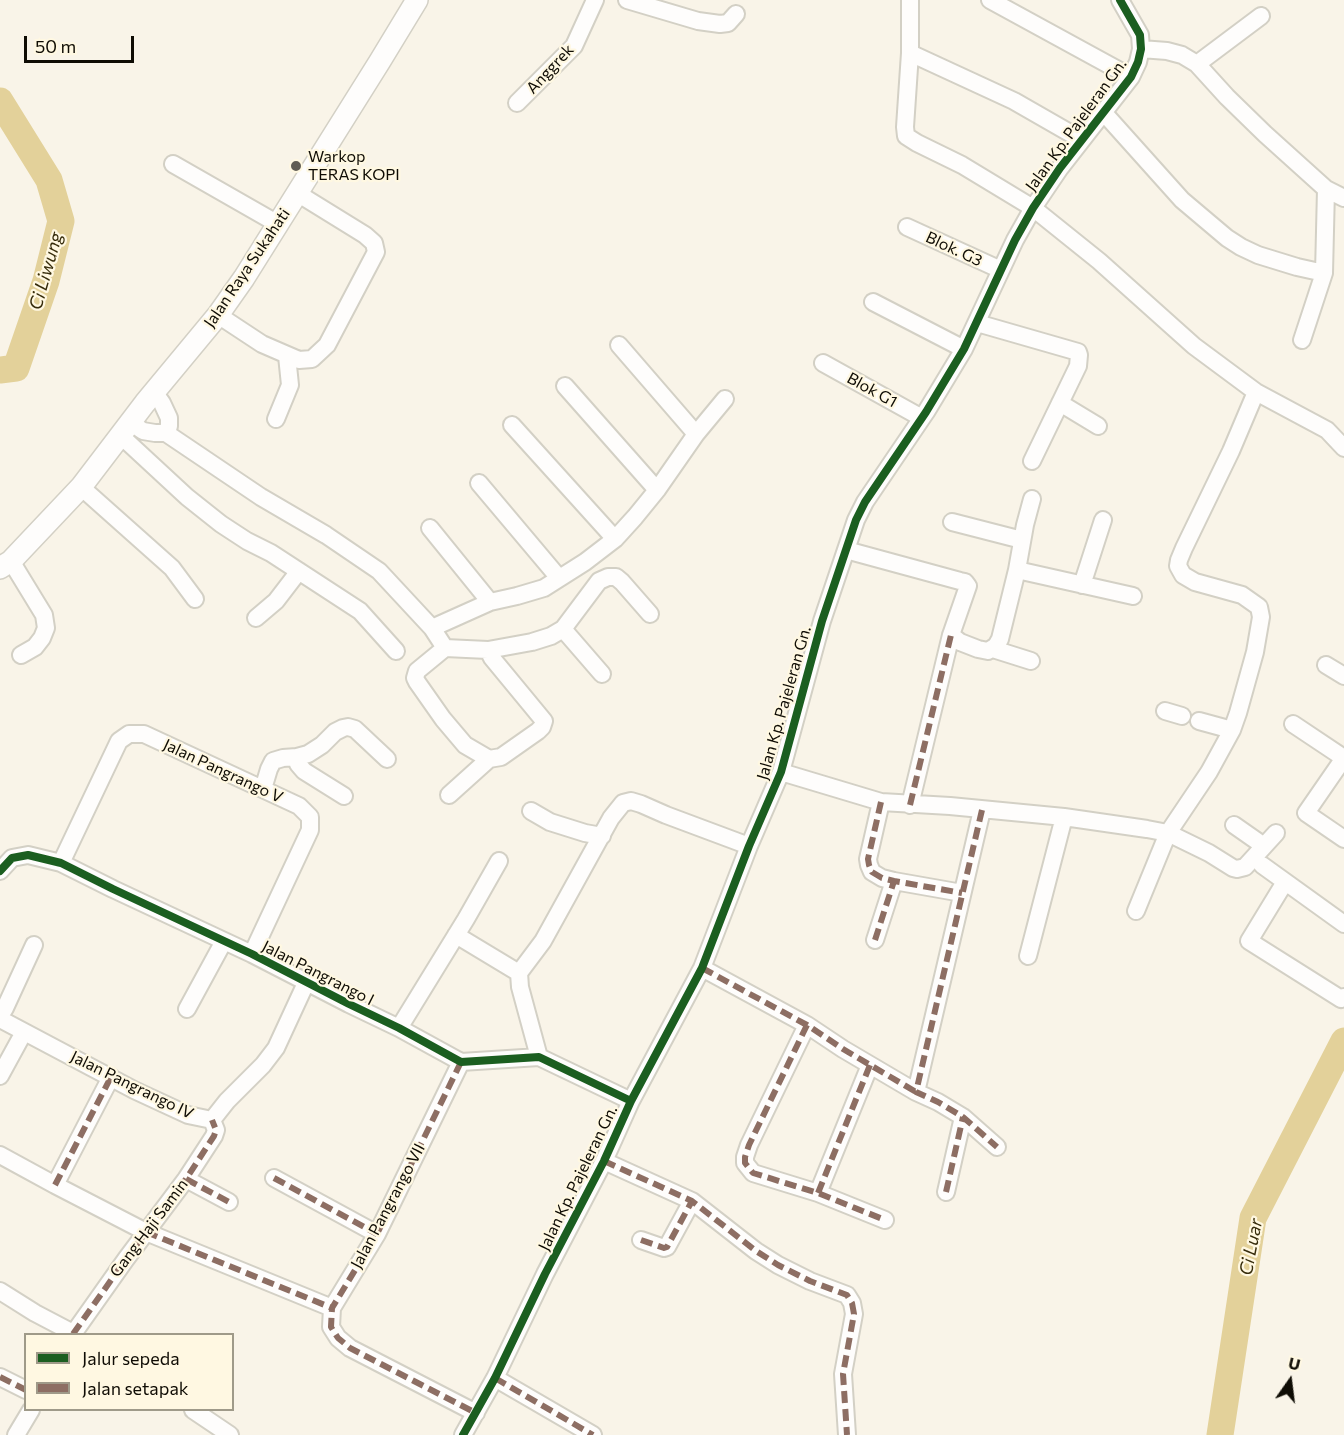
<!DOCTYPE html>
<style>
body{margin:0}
#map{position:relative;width:1344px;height:1435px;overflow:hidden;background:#f9f4e8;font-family:Commissioner,sans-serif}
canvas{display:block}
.legend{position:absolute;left:24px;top:1333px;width:210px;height:78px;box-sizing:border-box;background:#fff8e2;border:2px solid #9f9a89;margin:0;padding:8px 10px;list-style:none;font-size:18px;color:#0f0c04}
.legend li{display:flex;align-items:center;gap:12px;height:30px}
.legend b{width:30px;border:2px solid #9f9a89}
.north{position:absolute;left:1260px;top:1351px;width:60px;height:60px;-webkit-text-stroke:4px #fff8e2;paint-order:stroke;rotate:14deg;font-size:16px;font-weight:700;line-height:24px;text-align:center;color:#0f0c04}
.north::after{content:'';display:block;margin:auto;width:21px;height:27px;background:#0f0c04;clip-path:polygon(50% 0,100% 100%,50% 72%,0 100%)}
.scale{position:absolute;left:24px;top:36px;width:110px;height:27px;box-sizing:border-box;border:3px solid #0f0c04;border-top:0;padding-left:8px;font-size:18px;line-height:21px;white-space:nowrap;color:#0f0c04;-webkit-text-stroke:4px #fff8e2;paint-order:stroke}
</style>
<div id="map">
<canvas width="1344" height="1435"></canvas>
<ul class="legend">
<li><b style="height:8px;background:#1b5e20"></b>Jalur sepeda</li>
<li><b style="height:8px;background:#8d6e63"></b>Jalan setapak</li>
</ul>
<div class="north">U</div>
<div class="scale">50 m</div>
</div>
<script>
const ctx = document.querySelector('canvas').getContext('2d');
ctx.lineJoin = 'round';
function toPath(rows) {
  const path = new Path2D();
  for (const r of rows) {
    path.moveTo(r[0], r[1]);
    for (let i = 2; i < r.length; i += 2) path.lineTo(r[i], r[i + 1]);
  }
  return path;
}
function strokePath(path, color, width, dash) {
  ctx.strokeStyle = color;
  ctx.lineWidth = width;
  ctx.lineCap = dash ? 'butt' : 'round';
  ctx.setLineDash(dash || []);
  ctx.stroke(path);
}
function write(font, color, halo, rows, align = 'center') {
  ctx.font = font + ' Commissioner,sans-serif';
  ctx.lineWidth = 4.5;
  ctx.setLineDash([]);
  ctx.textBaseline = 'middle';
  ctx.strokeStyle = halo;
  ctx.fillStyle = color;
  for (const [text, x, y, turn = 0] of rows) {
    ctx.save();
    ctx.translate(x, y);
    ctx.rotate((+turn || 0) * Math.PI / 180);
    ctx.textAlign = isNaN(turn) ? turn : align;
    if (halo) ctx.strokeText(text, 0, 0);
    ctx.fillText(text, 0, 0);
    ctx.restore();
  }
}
const river = toPath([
 [0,101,49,180,61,221,46,281,16,368,0,370],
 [1220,1435,1253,1218,1344,1041]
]);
const minor = toPath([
 [627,0,698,21,720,24,728,23,736,14],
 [910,0,910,53,905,127,906,136,917,143,962,165,1033,208,1099,261,1194,346,1256,392,1327,430,1344,448],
 [990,0,1131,77],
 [1141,49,1167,51,1182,55,1197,64,1227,97,1265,134,1326,189,1344,198],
 [910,53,1014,101,1082,140],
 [1197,64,1261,16],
 [517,103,574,46,595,0],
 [1104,113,1182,200,1227,238,1241,247,1258,255,1297,267,1324,273],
 [173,164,278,224],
 [907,227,1001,270],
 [873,302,964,349],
 [218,315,262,344,299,360,312,359,327,345,376,252,374,243,365,235,297,193],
 [977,323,1078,352,1079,355,1078,366,1032,461],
 [1302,340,1324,273,1326,189],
 [619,345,696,434],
 [823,363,922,418],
 [565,386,657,490],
 [1060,403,1098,426],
 [276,419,290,385,287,356],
 [130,422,143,431,155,433,166,433,169,426,169,418,162,403,154,392],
 [512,425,615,539],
 [166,433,261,497,326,535,379,571,432,628,445,648,488,650,532,642,551,636,563,629,599,581,608,577,616,577,622,582,650,614],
 [120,435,187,497,221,524,247,541,271,553,360,611,396,651],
 [479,483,559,578],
 [81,487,172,568,195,599],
 [952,522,1022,540],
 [430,528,490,602],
 [846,550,960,581,965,582,968,586,951,635,910,805],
 [11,561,44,615,46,628,42,638,35,647,21,655],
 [1017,570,1025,525,1032,499],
 [1082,585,1103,520],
 [256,618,276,601,299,571],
 [432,628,490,602,517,596,544,588,585,562,615,539,635,517,657,490,696,434,725,399],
 [563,629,602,674],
 [951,635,960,642,978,649,988,651,996,646,1000,639,1017,570,1133,596],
 [445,648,417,671,415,678,417,682,443,719,465,745,489,759],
 [993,649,1031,661],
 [1326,665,1344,676],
 [1165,711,1182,716],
 [1199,721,1232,730],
 [1293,724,1344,758],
 [297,757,298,764,304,771,344,796],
 [1344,758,1306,813,1344,839],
 [781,772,881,802,950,806,1064,817,1147,829,1168,833,1209,853,1233,868,1237,869,1245,867,1276,833],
 [263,789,269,769,273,761,283,758,297,757,308,754,322,745,335,732,343,728,348,727,355,729,387,759],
 [449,795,489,759,501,757,538,731,542,727,544,721,492,658,488,650],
 [881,802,868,859,869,865,872,872,882,878,894,881,962,893],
 [982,810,916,1092,938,1102,963,1117,997,1147],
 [531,811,550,822,585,833,602,836],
 [1234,825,1264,846],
 [61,863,119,741,129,734,144,734,299,806,310,817,310,830,252,954],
 [1262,865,1344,924],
 [0,871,12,858,28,855,61,863,113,889,252,954,349,1004,399,1028,461,1062,539,1057,631,1101],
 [1285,882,1249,941,1341,999,1344,997],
 [1136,911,1168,833,1209,772,1232,730,1238,713,1255,652,1261,617,1259,607,1242,595,1195,582,1183,575,1178,566,1179,560,1184,548,1231,451,1256,392],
 [456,935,519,973],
 [875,940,894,881],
 [1028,956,1064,817],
 [702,968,807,1025,843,1049,916,1092],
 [187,1009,224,941],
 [0,1016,5,1008,34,945],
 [0,1019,134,1090,188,1115,212,1120],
 [807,1025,749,1145,745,1157,745,1163,753,1173,818,1193,885,1220],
 [399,1028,466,919,499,861],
 [539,1057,520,987,519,973,543,941,611,818,623,803,631,801,641,804,666,815,749,846],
 [461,1062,377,1234,332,1308,331,1327,338,1338,350,1348,476,1413],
 [0,1076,24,1032],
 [212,1120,227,1101,263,1065,276,1048,306,983],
 [0,1155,55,1185,146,1232,332,1308],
 [604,1161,692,1201,756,1251,778,1265,810,1281,847,1295,852,1303,854,1314,843,1374,847,1435],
 [274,1178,377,1234],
 [186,1179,229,1202],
 [55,1185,111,1077],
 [946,1192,963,1117],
 [818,1193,870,1065],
 [641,1240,664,1248,667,1247,692,1201],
 [0,1291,35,1313,75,1334],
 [73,1334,126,1259,186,1179,214,1136,216,1130,212,1120],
 [0,1377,26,1390],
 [495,1378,593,1435],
 [193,1410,230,1435],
 [16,1435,31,1410],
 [463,1435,495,1378,545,1274,604,1161,631,1101,702,968,749,846,781,772,822,621,856,520,865,502,926,412,964,349,1015,240,1033,208,1060,168,1131,77,1138,62,1141,49,1140,35,1120,0]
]);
const major = toPath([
 [0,568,11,561,81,487,145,403,218,315,244,278,380,61,417,0]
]);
const quiet = toPath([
 [881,802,868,859,869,865,872,872,882,878,894,881,962,893],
 [910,805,951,635],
 [982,810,916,1092,938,1102,963,1117,997,1147],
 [875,940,894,881],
 [702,968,807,1025,843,1049,916,1092],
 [807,1025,749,1145,745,1157,745,1163,753,1173,818,1193,885,1220],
 [461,1062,377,1234,332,1308,331,1327,338,1338,350,1348,476,1413],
 [604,1161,692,1201,756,1251,778,1265,810,1281,847,1295,852,1303,854,1314,843,1374,847,1435],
 [274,1178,377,1234],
 [186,1179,229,1202],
 [55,1185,111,1077],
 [946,1192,963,1117],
 [818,1193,870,1065],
 [146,1232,332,1308],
 [641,1240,664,1248,667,1247,692,1201],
 [73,1334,126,1259,186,1179,214,1136,216,1130,212,1120],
 [0,1377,26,1390],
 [495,1378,593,1435]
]);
const cycleway = toPath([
 [0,871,12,858,28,855,61,863,113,889,252,954,349,1004,399,1028,461,1062,539,1057,631,1101],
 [463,1435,495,1378,545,1274,604,1161,631,1101,702,968,749,846,781,772,822,621,856,520,865,502,926,412,964,349,1015,240,1033,208,1060,168,1131,77,1138,62,1141,49,1140,35,1120,0]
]);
const markers = [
 [296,166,6,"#615d54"]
];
const streetNames = [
 ["Anggrek",550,69,-47],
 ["Jalan Kp. Pajeleran Gn.",1076,125,-54],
 ["Blok. G3",954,249,25],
 ["Jalan Raya Sukahati",247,268,-56],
 ["Blok G1",872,390,29],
 ["Jalan Kp. Pajeleran Gn.",784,703,-74],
 ["Jalan Pangrango V",223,771,25],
 ["Jalan Pangrango I",318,973,27],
 ["Jalan Pangrango IV",132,1085,26],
 ["Jalan Kp. Pajeleran Gn.",578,1178,-64],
 ["Jalan Pangrango VII",388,1206,-62],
 ["Gang Haji Samin",149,1228,-53]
];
const poiNames = [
 ["Warkop",308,157],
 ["TERAS KOPI",308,175]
];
const waterNames = [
 ["Ci Liwung",46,271,-74],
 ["Ci Luar",1251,1247,-79]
];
strokePath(river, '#e3d19a', 27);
strokePath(minor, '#d3d0c5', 20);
strokePath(major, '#d3d0c5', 24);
strokePath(minor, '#fefdfc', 16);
strokePath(major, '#fefdfc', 21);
strokePath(quiet, '#8d6e63', 6, [12, 6]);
strokePath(cycleway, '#1b5e20', 8);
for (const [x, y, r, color] of markers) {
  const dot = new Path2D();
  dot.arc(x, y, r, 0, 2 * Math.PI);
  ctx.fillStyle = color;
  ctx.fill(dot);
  strokePath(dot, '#fff8e2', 2);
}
write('16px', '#0f0c04', '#fff8e2', streetNames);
write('16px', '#0f0c04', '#fff8e2', poiNames, 'left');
write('italic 18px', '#362c0b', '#fff8e2', waterNames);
</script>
